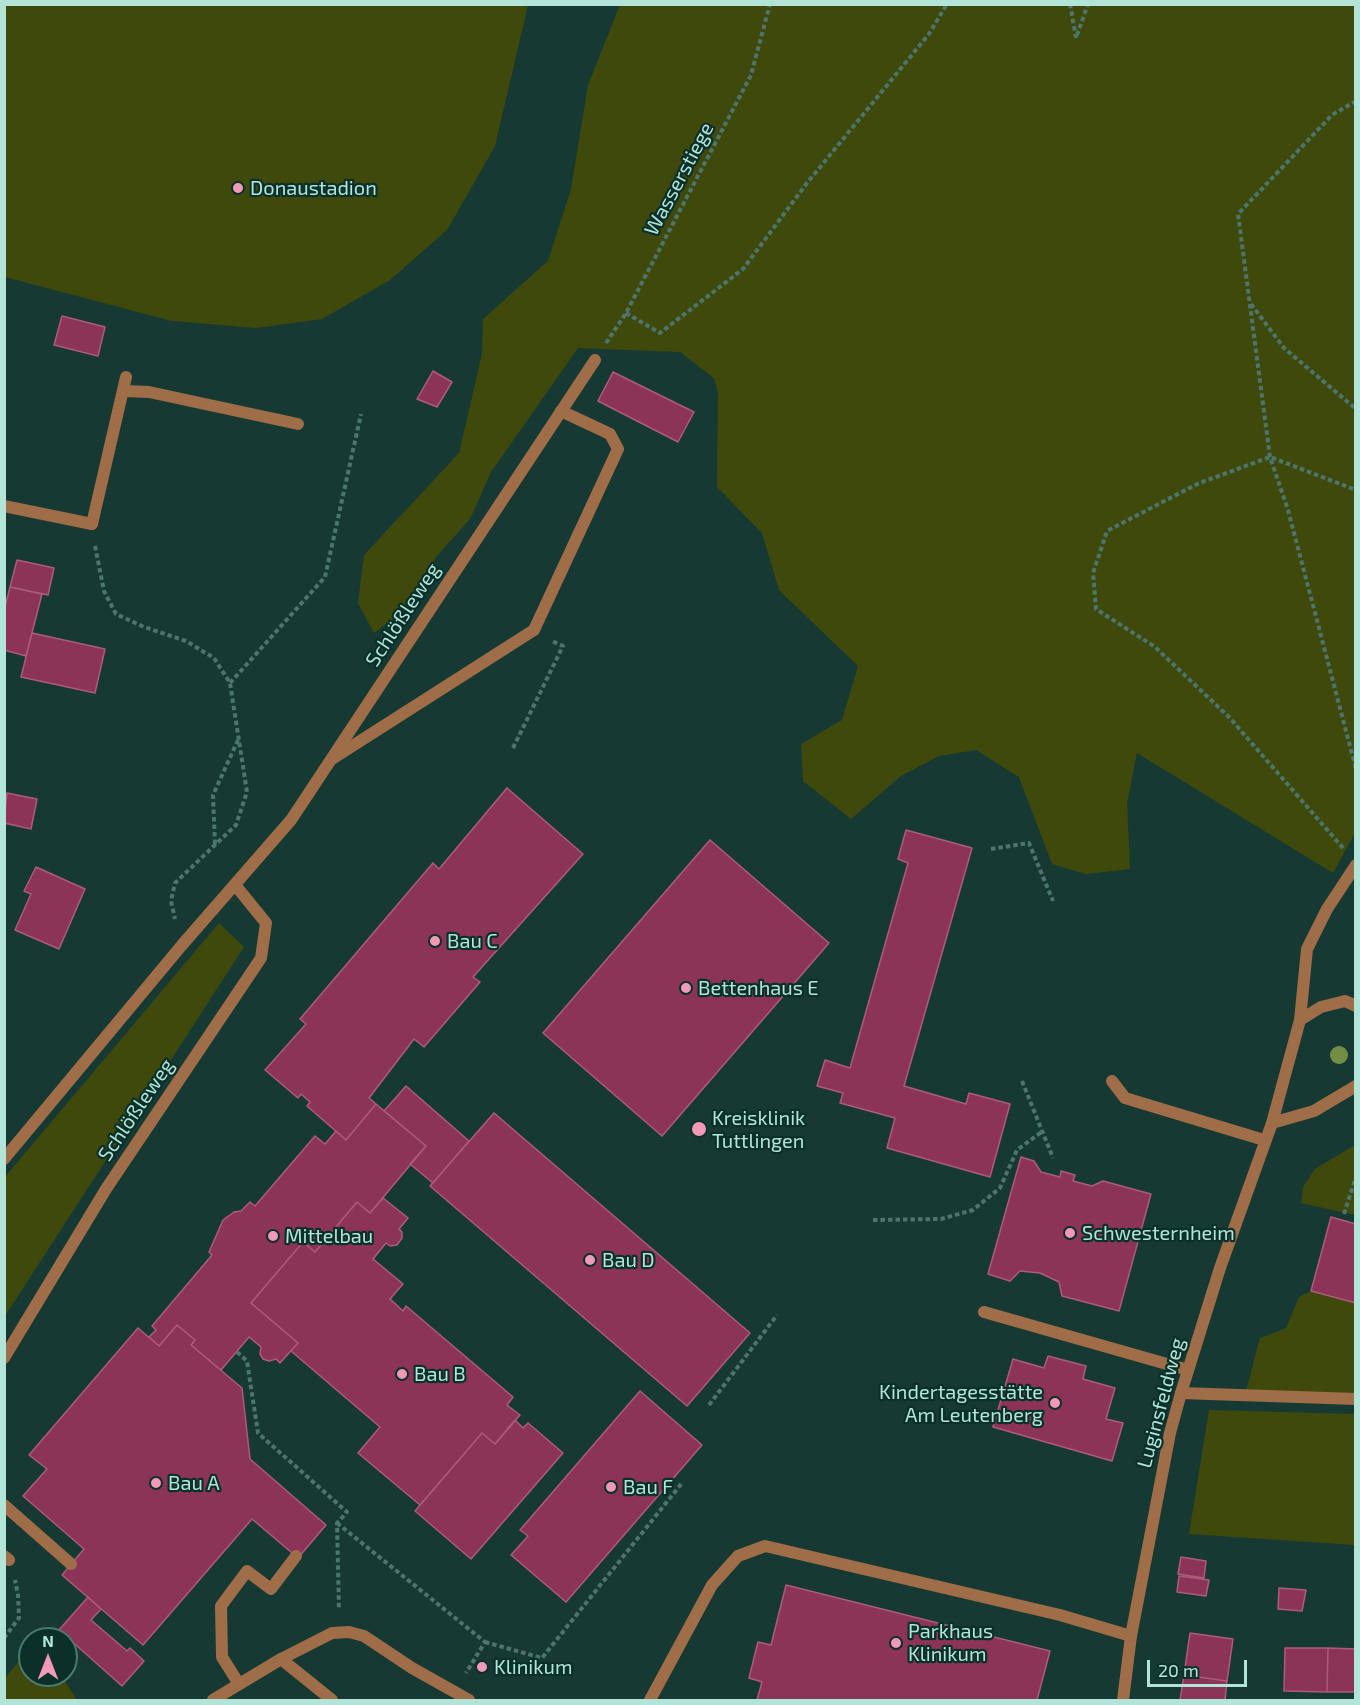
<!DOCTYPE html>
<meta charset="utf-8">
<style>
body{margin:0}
#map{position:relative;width:1360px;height:1705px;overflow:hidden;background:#163a33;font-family:"Exo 2",sans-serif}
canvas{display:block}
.frame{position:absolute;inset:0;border:6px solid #b2e4d8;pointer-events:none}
.north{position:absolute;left:18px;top:1627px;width:60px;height:60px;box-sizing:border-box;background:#0a3029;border:2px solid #4d786f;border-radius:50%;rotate:0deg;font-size:16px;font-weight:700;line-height:24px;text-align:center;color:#b2e4d8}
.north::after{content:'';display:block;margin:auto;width:21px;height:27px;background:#f09ab7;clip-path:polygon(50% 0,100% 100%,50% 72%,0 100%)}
.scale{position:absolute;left:1147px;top:1660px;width:100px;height:27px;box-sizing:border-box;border:3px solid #b2e4d8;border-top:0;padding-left:8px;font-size:18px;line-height:21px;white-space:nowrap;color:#b2e4d8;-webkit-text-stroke:4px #0a3029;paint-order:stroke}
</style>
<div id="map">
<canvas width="1360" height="1705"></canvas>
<div class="frame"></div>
<div class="north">N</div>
<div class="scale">20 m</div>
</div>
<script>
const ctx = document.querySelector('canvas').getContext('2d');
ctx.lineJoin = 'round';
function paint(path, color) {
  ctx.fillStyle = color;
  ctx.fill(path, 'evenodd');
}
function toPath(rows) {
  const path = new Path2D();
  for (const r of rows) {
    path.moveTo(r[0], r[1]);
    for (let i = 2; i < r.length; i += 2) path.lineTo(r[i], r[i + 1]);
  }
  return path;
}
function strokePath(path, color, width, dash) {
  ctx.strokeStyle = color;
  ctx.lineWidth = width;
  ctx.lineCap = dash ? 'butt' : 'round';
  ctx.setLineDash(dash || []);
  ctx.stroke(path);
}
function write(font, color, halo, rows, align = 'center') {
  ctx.font = font + ' "Exo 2",sans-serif';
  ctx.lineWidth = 4.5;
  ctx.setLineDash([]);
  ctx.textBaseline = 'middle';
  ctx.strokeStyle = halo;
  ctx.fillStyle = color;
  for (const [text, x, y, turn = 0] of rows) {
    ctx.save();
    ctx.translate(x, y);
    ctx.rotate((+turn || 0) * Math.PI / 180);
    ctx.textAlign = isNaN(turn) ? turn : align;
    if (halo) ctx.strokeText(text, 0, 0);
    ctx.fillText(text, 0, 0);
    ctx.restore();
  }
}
const green = toPath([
 [4,5,5,4,528,5,495,146,447,230,390,280,322,319,256,328,172,321,5,277],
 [620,5,1355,5,1356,831,1333,873,1137,753,1127,803,1130,869,1086,874,1052,864,1019,777,976,750,939,756,901,776,851,819,803,781,801,744,842,720,858,666,779,590,762,533,717,487,718,393,714,378,680,352,578,348,491,472,470,519,436,557,409,607,374,633,358,603,364,555,459,453,482,354,483,319,548,261,571,189,588,85],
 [219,923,244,947,5,1316,5,1177],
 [1355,1145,1355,1215,1301,1203,1303,1187,1315,1169],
 [1311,1291,1355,1303,1355,1394,1246,1391,1260,1338,1286,1328,1299,1297],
 [1209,1410,1355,1414,1355,1545,1189,1534],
 [18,1662,30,1665,30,1675,61,1675,77,1700,5,1700,5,1678]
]);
const building = toPath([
 [62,316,105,327,98,356,54,345,62,316],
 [433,371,452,382,437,407,417,399,433,371],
 [613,372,694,412,678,442,598,401,613,372],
 [17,560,54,568,48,595,10,587,17,560],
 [10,587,42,594,26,656,4,650,4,611,10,587],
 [32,633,105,649,95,693,21,677,32,633],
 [507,788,583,854,473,977,480,982,424,1047,414,1039,369,1098,376,1104,346,1140,307,1106,310,1102,301,1094,298,1098,265,1070,306,1024,300,1019,433,863,439,869,507,788],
 [7,793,37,799,31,829,4,823,7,793],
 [906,830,972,848,904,1086,966,1104,969,1093,1010,1104,990,1177,887,1148,895,1118,840,1103,843,1093,817,1086,825,1060,850,1068,908,863,898,859,906,830],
 [710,840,829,943,662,1136,543,1033,710,840],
 [36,867,85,889,59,949,15,930,31,894,24,891,36,867],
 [406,1086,469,1141,433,1183,410,1164,426,1146,384,1111,406,1086],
 [376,1104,426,1146,370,1213,357,1202,315,1252,303,1242,251,1303,298,1343,280,1363,276,1359,269,1361,263,1359,260,1354,261,1347,249,1337,221,1370,191,1345,195,1340,177,1325,159,1346,149,1337,156,1330,152,1326,212,1255,209,1252,223,1220,234,1212,241,1211,250,1202,255,1206,315,1136,325,1144,336,1131,346,1140,376,1104],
 [494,1113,750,1333,687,1406,430,1186,494,1113],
 [1021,1157,1034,1161,1041,1172,1060,1177,1061,1171,1075,1175,1073,1181,1092,1186,1103,1181,1151,1194,1119,1311,1062,1296,1059,1282,1040,1273,1020,1271,1010,1281,988,1274,1021,1157],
 [383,1198,408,1218,399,1229,402,1232,402,1238,397,1245,390,1246,386,1243,373,1259,403,1284,390,1299,403,1311,406,1306,513,1397,507,1405,520,1415,495,1444,482,1433,420,1505,358,1453,380,1427,291,1351,298,1343,251,1303,303,1242,315,1252,357,1202,370,1213,383,1198],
 [1331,1217,1356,1224,1356,1303,1311,1291,1331,1217],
 [177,1325,195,1340,191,1345,242,1388,250,1459,326,1525,298,1558,252,1519,143,1645,62,1575,84,1549,23,1496,47,1469,29,1455,138,1328,159,1346,177,1325],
 [1048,1356,1086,1366,1083,1379,1115,1388,1106,1419,1123,1423,1112,1461,993,1427,1013,1359,1044,1368,1048,1356],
 [640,1391,702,1445,566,1602,511,1555,528,1536,520,1530,640,1391],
 [515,1420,523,1428,528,1423,563,1453,471,1559,415,1511,482,1433,495,1444,515,1420],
 [1181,1557,1206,1561,1204,1578,1178,1574,1181,1557],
 [1179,1576,1209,1580,1206,1596,1177,1592,1179,1576],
 [786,1585,1050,1651,1037,1700,757,1700,762,1682,749,1678,758,1642,771,1645,786,1585],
 [1279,1588,1306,1590,1302,1611,1278,1609,1279,1588],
 [88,1597,101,1609,91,1620,127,1651,130,1648,144,1661,122,1686,59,1630,88,1597],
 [1190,1633,1233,1639,1227,1681,1184,1675,1190,1633],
 [1285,1648,1328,1648,1327,1692,1284,1691,1285,1648],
 [1328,1648,1356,1649,1356,1692,1327,1692,1328,1648],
 [1184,1675,1227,1681,1225,1700,1180,1700,1184,1675]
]);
const path = toPath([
 [1070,4,1076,38,1088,4],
 [1356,101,1332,115,1238,214,1270,457,1288,510,1356,769],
 [1251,304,1284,348,1356,409],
 [626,313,660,333,743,269,807,183,929,34,947,4],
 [606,343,626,313,751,75,770,4],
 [95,546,104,591,116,614,144,627,186,641,214,658,230,683,247,792,236,825,175,883,171,901,175,919],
 [230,683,325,577,361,414],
 [513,748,563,646,552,641],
 [215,844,213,795,238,740],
 [1343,848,1229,717,1155,647,1096,609,1093,573,1107,531,1197,484,1270,457,1356,490],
 [991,849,1029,843,1053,901],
 [1022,1081,1053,1158],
 [1344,1214,1356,1177],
 [873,1220,941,1219,973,1210,1000,1188,1017,1150,1043,1131],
 [237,1352,247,1361,258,1433,347,1512,337,1523,339,1610],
 [709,1405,777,1315],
 [337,1523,485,1642,466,1673],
 [4,1638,19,1618,18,1595,15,1580],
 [485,1642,542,1658,682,1483]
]);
const lane = toPath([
 [125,391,149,392,298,424],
 [92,524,126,377],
 [332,759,534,630,618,449,610,434,561,411],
 [1112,1081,1125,1098,1264,1140],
 [984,1312,1188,1370],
 [1181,1393,1356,1399],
 [4,1505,71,1564],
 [281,1659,332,1700],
 [239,1684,222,1657,221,1606,247,1571,271,1589,296,1556],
 [650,1700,712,1585,738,1556,765,1546,1060,1615,1131,1636]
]);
const street = toPath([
 [4,506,92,524],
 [1300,1020,1321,1007,1345,1001,1356,1006],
 [1272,1123,1314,1111,1356,1086],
 [4,1159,182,945,291,820,595,360],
 [4,1358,106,1189,261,958,266,923,236,886],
 [4,1556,9,1560],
 [213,1700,281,1659,332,1633,349,1632,364,1636,412,1668,469,1700],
 [1123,1700,1131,1636,1170,1433,1181,1393,1220,1268,1272,1123,1300,1020,1307,949,1327,909,1356,865]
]);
const trees = [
 [1339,1055]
];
const markers = [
 [238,188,6,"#f09ab7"],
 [435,941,6,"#f09ab7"],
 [686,988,6,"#f09ab7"],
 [699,1129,8,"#f09ab7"],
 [1070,1233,6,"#f09ab7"],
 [273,1236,6,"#f09ab7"],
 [590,1260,6,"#f09ab7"],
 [402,1374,6,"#f09ab7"],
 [1055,1403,6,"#f09ab7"],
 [156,1483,6,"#f09ab7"],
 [611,1487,6,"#f09ab7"],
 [896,1643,6,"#f09ab7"],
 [482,1667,6,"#f09ab7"]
];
const streetNames = [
 ["Wasserstiege",679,179,-62],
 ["Schlößleweg",403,615,-57],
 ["Schlößleweg",136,1110,-56],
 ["Luginsfeldweg",1161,1403,-75]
];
const poiNames = [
 ["Donaustadion",250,188],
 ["Bau C",447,941],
 ["Bettenhaus E",698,988],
 ["Kreisklinik",712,1118],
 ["Tuttlingen",712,1141],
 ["Schwesternheim",1082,1233],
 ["Mittelbau",285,1236],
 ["Bau D",602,1260],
 ["Bau B",414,1374],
 ["Kindertagesstätte",1043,1392,"right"],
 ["Am Leutenberg",1043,1415,"right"],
 ["Bau A",168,1483],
 ["Bau F",623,1487],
 ["Parkhaus",908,1631],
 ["Klinikum",908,1654],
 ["Klinikum",494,1667]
];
paint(green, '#40490c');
paint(building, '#8c3458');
strokePath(building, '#ac5c79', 1.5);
strokePath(path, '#4c756c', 4, [4.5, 3]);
strokePath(lane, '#9f6d47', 12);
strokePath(street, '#9f6d47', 12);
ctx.fillStyle = '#728e44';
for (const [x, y] of trees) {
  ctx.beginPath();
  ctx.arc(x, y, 9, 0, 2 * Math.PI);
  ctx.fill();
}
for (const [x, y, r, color] of markers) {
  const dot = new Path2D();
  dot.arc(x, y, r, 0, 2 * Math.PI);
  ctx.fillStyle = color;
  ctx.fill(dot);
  strokePath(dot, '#0a3029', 2);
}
write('20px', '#b2e4d8', '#0a3029', streetNames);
write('20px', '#b2e4d8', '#0a3029', poiNames, 'left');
</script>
